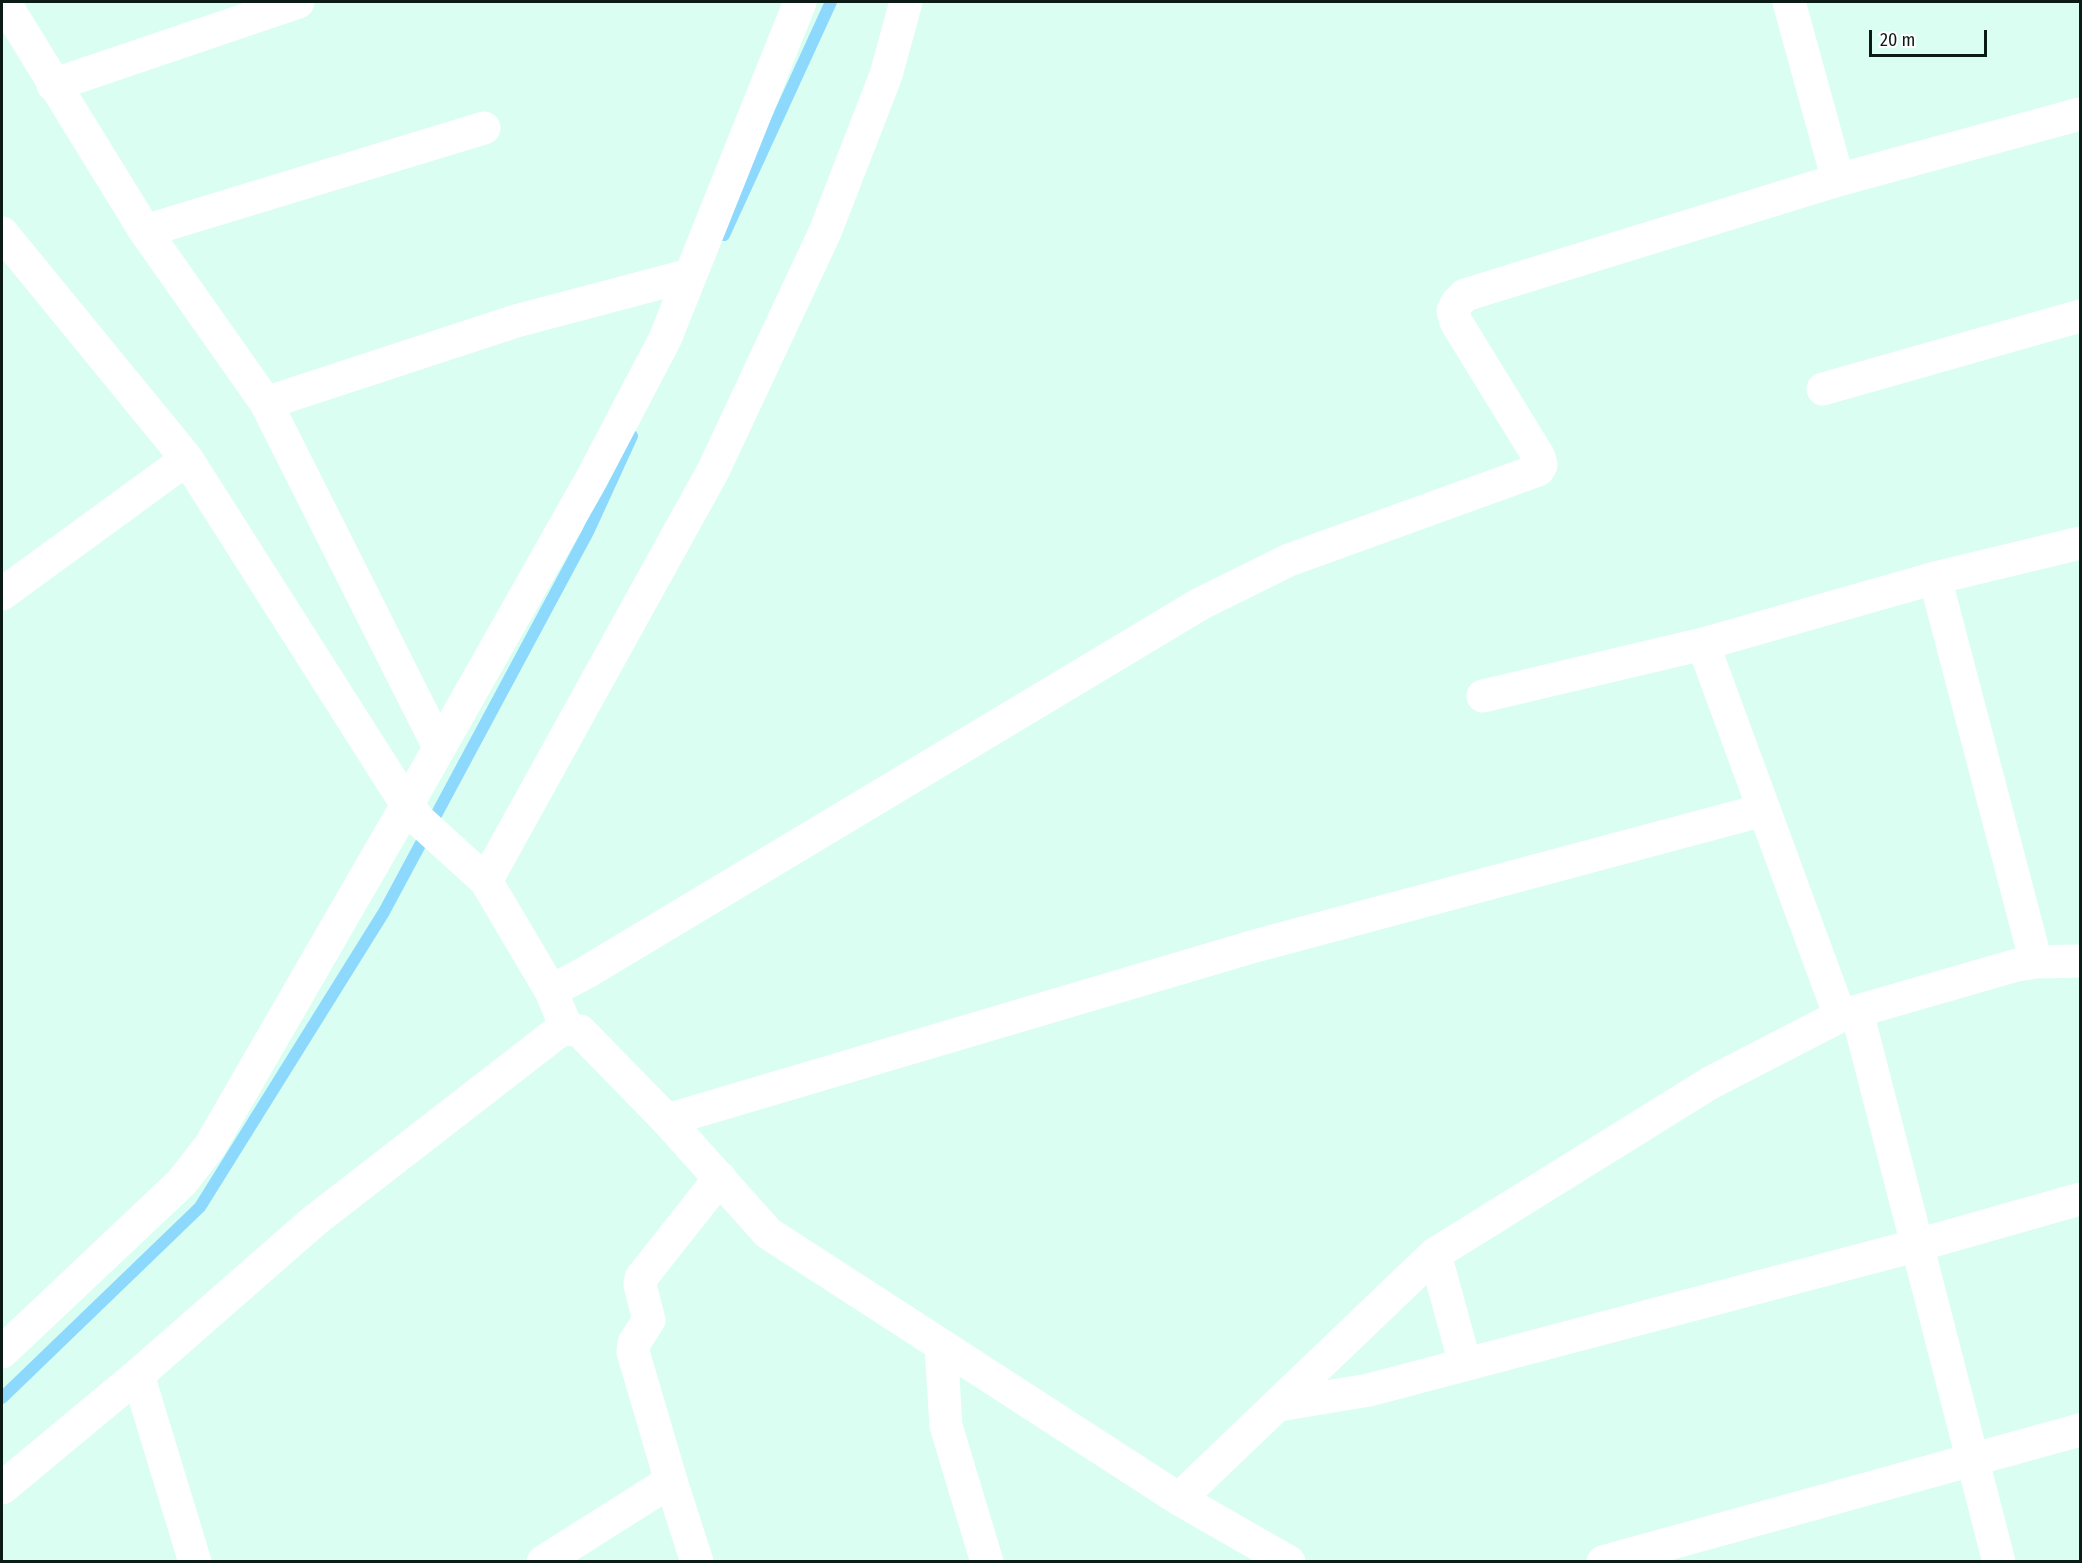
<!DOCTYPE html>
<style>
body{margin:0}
#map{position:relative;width:2082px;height:1563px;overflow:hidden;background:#dbfef3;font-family:"Fira Sans Condensed",sans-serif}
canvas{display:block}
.frame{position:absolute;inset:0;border:3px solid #0b1b16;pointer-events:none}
.scale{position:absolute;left:1869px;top:30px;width:118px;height:27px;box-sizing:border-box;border:3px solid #0b1b16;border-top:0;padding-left:8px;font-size:18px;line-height:21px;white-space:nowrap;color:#0b1b16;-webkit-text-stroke:4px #fff;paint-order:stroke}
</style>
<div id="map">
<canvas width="2082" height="1563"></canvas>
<div class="frame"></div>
<div class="scale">20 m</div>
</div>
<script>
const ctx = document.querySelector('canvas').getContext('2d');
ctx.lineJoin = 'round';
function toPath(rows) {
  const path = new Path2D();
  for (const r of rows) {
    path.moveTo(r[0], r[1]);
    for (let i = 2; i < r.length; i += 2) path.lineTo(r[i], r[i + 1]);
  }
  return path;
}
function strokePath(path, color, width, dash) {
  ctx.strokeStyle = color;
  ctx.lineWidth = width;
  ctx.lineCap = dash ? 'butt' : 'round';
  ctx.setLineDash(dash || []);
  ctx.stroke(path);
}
const stream = toPath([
 [724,235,831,2],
 [2,1398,200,1207,384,912,588,532,632,436]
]);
const minor = toPath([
 [4,2,145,231,266,403,439,747],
 [1789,2,1838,180],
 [53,85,298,2],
 [145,231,484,128],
 [2,233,187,459,407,805,420,821,486,881,551,991,567,1029],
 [1823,389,2080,316],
 [266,403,516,321,690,275],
 [1935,578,2036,962],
 [2,594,187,459],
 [1703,644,1840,1016],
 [1483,696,1703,644,1935,578,2080,543],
 [486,881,713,471,825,232,886,75,906,2],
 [551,991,585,973,1200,604,1289,560,1538,470,1541,465,1539,457,1456,322,1453,311,1457,303,1465,295,1838,180,2080,114],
 [1857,1012,1999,1562],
 [667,1120,1255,946,1763,810],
 [1435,1254,1465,1364],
 [941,1345,946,1426,987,1562],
 [2,1352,182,1182,210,1146,407,805,591,480,665,339,800,2],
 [138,1375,195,1562],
 [1279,1405,1369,1390,1918,1245,2080,1199],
 [1179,1499,1435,1254,1710,1083,1840,1016,2017,965,2036,962,2080,961],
 [543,1562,671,1481],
 [697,1562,671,1481,633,1352,634,1343,649,1320,640,1285,641,1278,720,1178],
 [1603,1562,2080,1430]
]);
const tertiary = toPath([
 [2,1488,138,1375,314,1221,559,1031,567,1029,580,1031,667,1120,768,1233,1179,1499,1289,1562]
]);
strokePath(stream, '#8dd9fd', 12);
strokePath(minor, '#fff', 33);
strokePath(tertiary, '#fff', 33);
</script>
